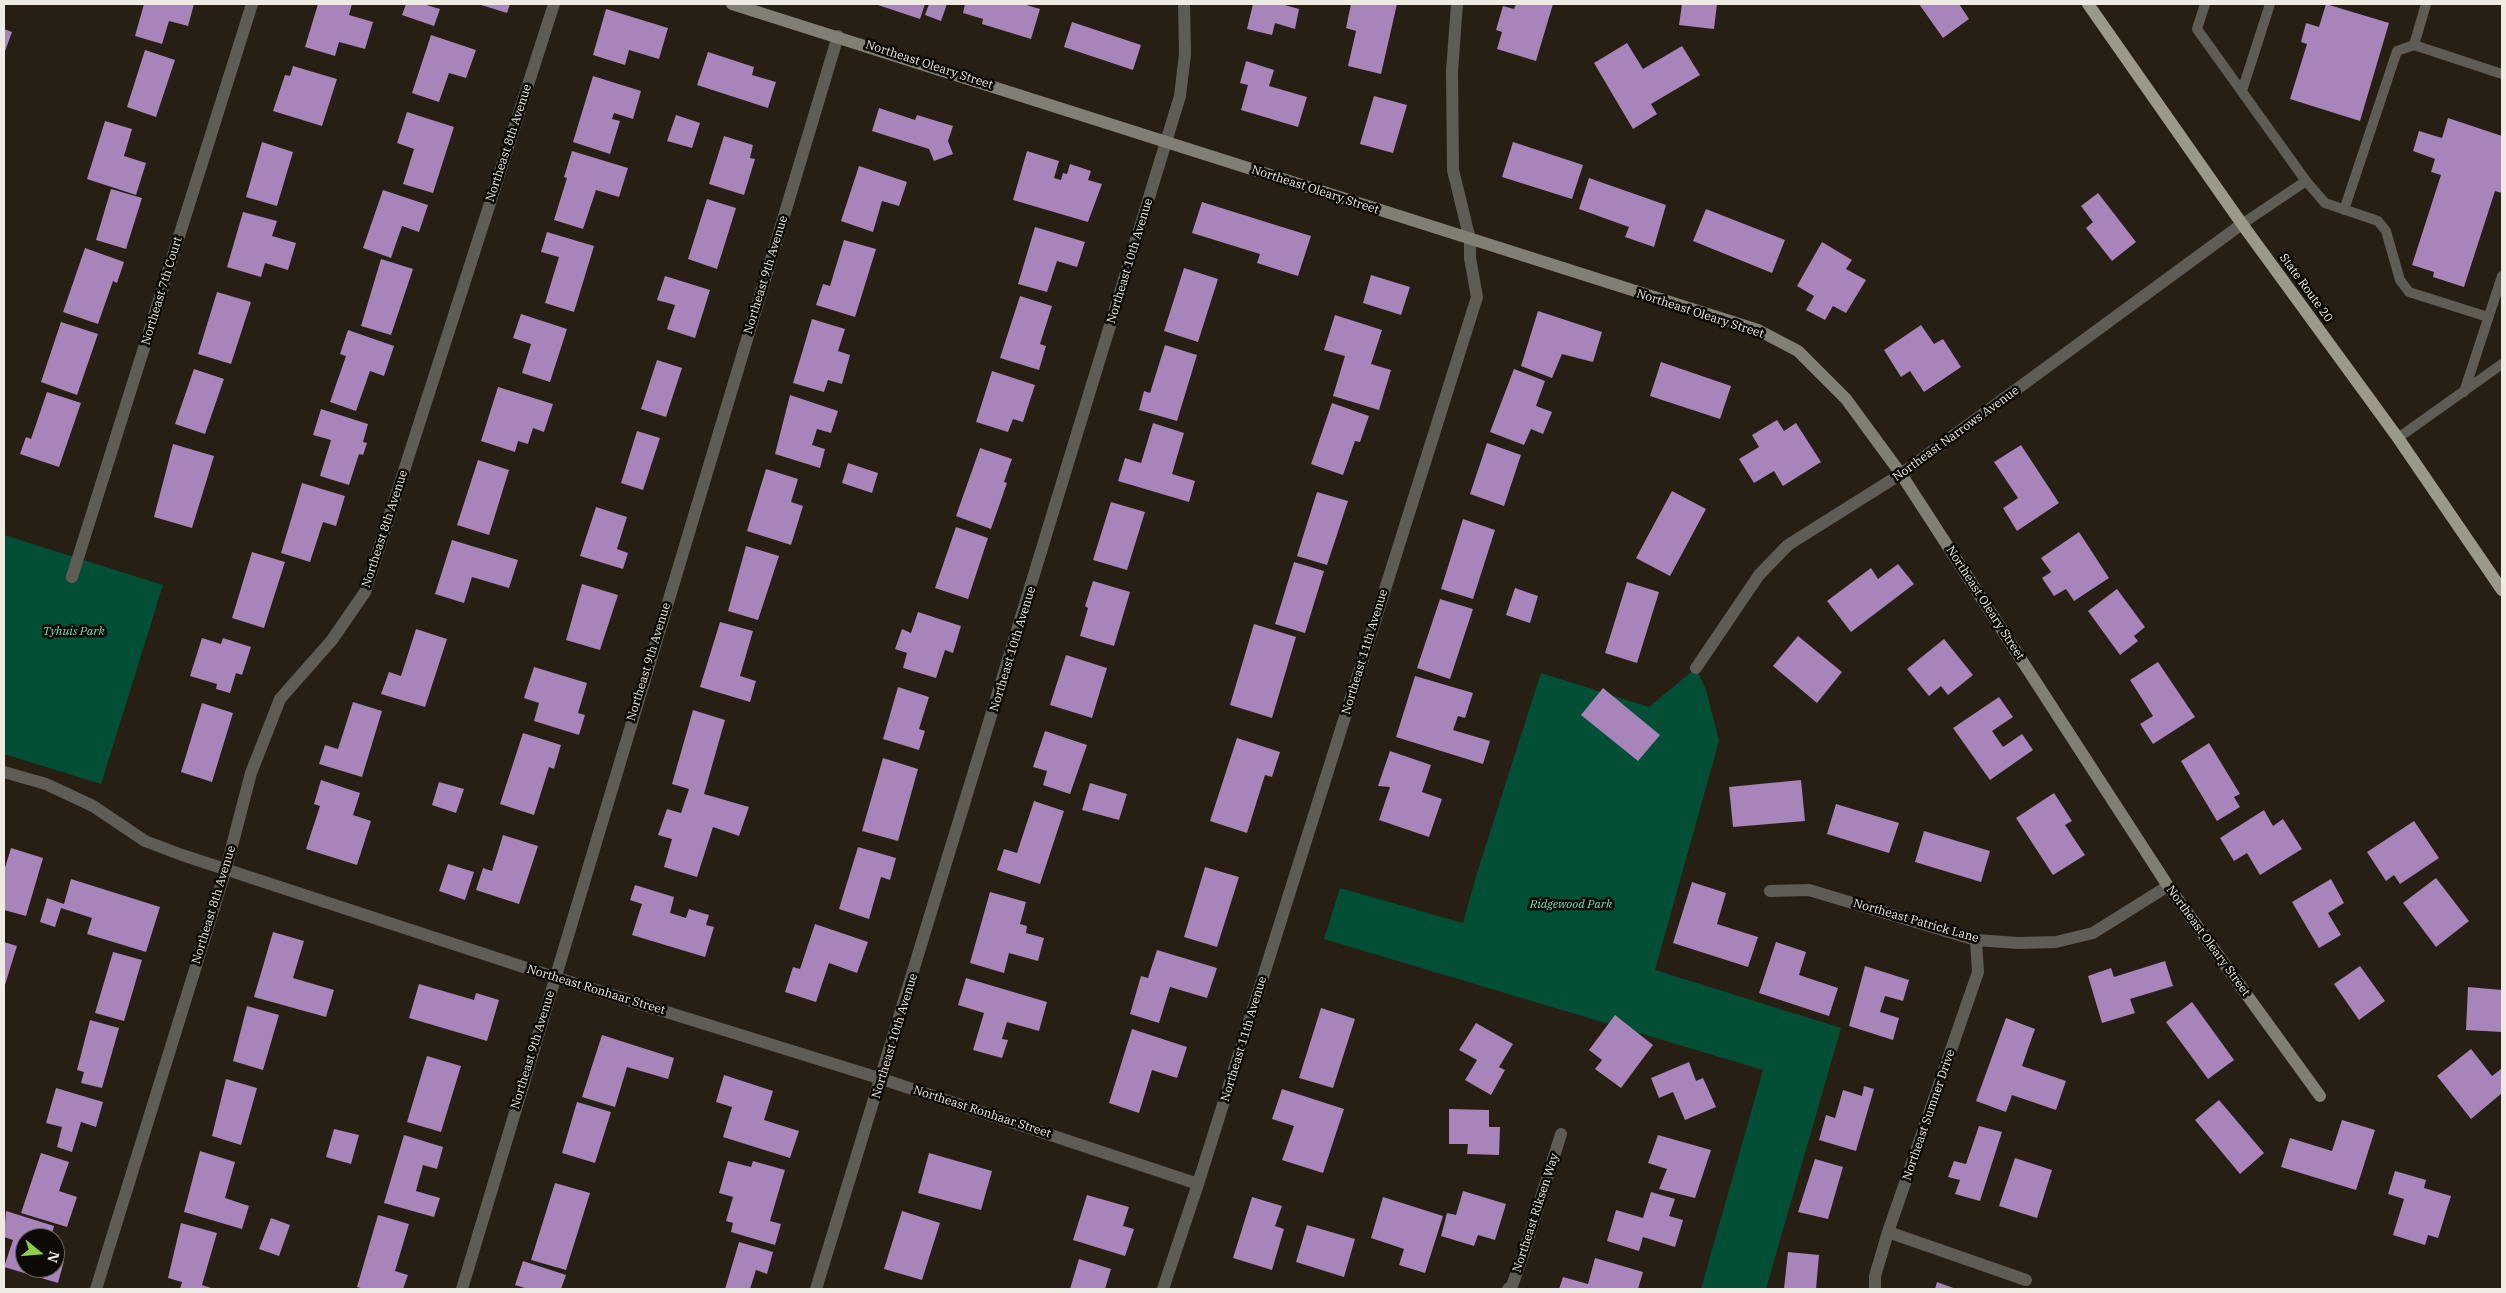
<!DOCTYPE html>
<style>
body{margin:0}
#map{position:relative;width:2506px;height:1293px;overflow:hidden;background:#271f13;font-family:"IBM Plex Serif",serif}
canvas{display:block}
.frame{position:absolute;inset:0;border:5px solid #efeae2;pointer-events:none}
.north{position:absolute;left:15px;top:1228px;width:50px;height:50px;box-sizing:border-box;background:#0d0a05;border:1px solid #67645d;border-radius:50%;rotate:107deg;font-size:14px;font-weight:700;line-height:20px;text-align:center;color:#efeae2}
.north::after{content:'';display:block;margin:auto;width:18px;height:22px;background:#8bce47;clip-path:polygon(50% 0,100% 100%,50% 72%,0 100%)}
</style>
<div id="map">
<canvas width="2506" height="1293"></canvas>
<div class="frame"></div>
<div class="north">N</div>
</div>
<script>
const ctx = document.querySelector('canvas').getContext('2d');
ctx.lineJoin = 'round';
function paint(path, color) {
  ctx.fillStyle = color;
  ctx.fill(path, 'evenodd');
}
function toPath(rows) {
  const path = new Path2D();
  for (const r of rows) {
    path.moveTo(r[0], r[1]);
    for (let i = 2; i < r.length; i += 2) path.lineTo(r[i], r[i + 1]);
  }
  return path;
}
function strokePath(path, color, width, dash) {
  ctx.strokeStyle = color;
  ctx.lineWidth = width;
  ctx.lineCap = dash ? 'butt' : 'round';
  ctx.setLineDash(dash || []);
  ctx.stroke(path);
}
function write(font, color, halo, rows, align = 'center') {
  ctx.font = font + ' "IBM Plex Serif",serif';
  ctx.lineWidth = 5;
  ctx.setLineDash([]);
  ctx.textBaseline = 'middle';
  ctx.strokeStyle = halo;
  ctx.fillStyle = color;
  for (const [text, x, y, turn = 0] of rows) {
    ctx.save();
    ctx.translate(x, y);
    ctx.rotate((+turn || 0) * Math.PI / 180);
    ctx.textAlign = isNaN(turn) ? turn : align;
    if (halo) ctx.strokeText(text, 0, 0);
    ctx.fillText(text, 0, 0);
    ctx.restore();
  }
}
const green = toPath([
 [4,535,163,585,101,784,4,754],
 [1696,668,1706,690,1719,741,1655,970,1841,1028,1766,1289,1701,1289,1763,1070,1324,939,1340,888,1463,923,1477,873,1541,673,1649,707]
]);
const building = toPath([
 [144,4,194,4,188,26,169,21,162,44,135,36],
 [318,4,352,4,349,15,373,22,365,49,339,42,335,56,305,47],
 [406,4,423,4,440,9,434,26,402,15],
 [478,4,510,4,507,13],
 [875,4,925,4,920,19],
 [929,4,947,4,941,21,925,15],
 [965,4,1023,4,1040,9,1031,39,982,24,983,19,963,13],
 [1253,4,1281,4,1299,9,1295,29,1275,23,1272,35,1247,29],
 [1351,4,1397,4,1381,74,1348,66,1356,31,1346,28],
 [1516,4,1553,4,1536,61,1497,49,1502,32,1496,30,1503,6,1514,9],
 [1682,4,1717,4,1714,29,1679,25],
 [1919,4,1959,4,1969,19,1943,38],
 [2326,4,2389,23,2360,121,2290,99,2307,44,2301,42,2306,23,2319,27],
 [606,9,668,28,659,59,629,50,625,65,593,55],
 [1072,22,1141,45,1133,70,1064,47],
 [4,29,12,32,4,54],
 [431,35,476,50,466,78,449,73,439,102,412,93],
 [1627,43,1643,69,1682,46,1700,75,1651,104,1657,114,1633,129,1594,63],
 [145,50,175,60,156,117,127,107],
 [708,52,754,67,752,75,776,82,768,108,697,85],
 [1246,61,1274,70,1269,86,1307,97,1298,127,1241,110,1248,85,1240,83],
 [293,66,337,79,322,126,273,111,285,75,290,76],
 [593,76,641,91,633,119,614,113,612,119,620,121,610,154,573,142],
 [1374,96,1407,105,1393,153,1360,144],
 [879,108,915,120,917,115,953,126,948,141,953,154,934,161,929,149,872,131],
 [407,112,454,127,433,193,403,184,414,149,397,143],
 [676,115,700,123,692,148,667,141],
 [2448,118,2502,136,2502,193,2495,191,2464,287,2433,277,2434,272,2412,265,2441,175,2431,172,2435,159,2413,151,2419,131,2442,138],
 [105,121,132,129,124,156,146,163,136,195,87,179],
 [724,136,753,145,750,158,755,159,744,195,709,184],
 [262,142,293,152,277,206,246,197],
 [1513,142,1583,165,1572,199,1502,177],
 [572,151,628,168,619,197,596,190,583,229,554,220,567,178,564,177],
 [1027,151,1059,161,1054,178,1061,180,1063,173,1067,174,1070,164,1091,171,1088,180,1102,184,1088,222,1013,200],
 [859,166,907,182,899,206,882,201,873,232,841,221],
 [1589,178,1666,205,1654,247,1625,237,1629,227,1579,209],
 [111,189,142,198,126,249,96,240],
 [383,190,428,205,419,232,402,226,391,258,363,248],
 [2098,193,2136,242,2112,261,2086,228,2093,222,2081,206],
 [707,199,736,208,717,269,688,259],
 [1202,202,1311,236,1298,276,1257,263,1260,254,1192,233],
 [1706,209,1785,240,1772,273,1693,241],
 [243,212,277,221,272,236,296,243,288,270,265,263,261,277,227,267],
 [1035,227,1085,242,1077,267,1057,261,1047,292,1018,284],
 [547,232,594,246,574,312,545,303,559,257,541,252],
 [844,240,876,249,855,317,816,305,823,284,830,286],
 [1822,242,1852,260,1846,269,1866,280,1846,313,1833,306,1825,320,1806,310,1814,296,1797,286],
 [85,248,124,262,117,283,113,281,98,324,63,312],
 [381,259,413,269,391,335,361,326],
 [1184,268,1218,279,1198,342,1164,331],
 [1371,275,1410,287,1401,315,1363,303],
 [665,276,710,290,695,338,667,329,675,305,657,300],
 [217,292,251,302,231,364,198,354],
 [1020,296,1052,306,1040,344,1046,346,1039,370,1000,358],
 [1538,311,1602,332,1593,362,1562,354,1552,378,1521,366],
 [521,314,567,329,550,382,522,373,531,344,513,338],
 [1335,315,1382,330,1371,364,1391,370,1379,410,1333,396,1345,356,1324,350],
 [812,319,845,329,838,351,850,355,842,384,828,380,824,392,793,383],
 [61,322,98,334,77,395,41,382],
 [1921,325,1934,344,1943,339,1961,367,1924,392,1910,371,1901,377,1884,350],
 [348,330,394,346,384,376,370,371,356,411,330,402,346,356,340,354],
 [1165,345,1197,355,1177,421,1139,410,1144,391,1150,393],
 [657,360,682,368,666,417,641,409],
 [1661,362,1731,386,1720,419,1650,396],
 [194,369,224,379,205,434,175,424],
 [1514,369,1545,381,1536,406,1552,412,1543,434,1531,429,1524,445,1490,432],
 [992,371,1035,385,1023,422,1013,419,1008,432,976,422],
 [498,387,553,404,544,432,533,428,528,444,518,441,515,452,481,441],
 [47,392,81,403,59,467,20,454,26,437,31,439],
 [790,395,838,411,831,433,817,429,812,445,825,449,820,468,775,454],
 [1332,403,1369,416,1360,442,1355,441,1343,475,1311,464],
 [321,409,368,424,363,442,367,443,363,455,359,454,349,485,320,476,331,440,313,435],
 [1777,420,1784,431,1796,423,1821,462,1783,486,1774,471,1754,483,1739,459,1759,447,1752,435],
 [1153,423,1184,433,1172,474,1195,481,1189,502,1118,481,1125,458,1141,463],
 [637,431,660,438,643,490,621,483],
 [1487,443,1521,455,1504,506,1470,494],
 [173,444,214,456,192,528,154,517],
 [2021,445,2059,503,2017,531,2003,508,2018,498,1994,462],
 [980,448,1012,459,1004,482,1007,483,991,529,956,516],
 [478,460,509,470,489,535,457,525],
 [848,463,878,473,872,493,842,483],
 [766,469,798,479,791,502,803,506,791,545,747,531],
 [302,483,345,496,336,526,323,522,310,562,281,553],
 [1672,491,1706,509,1670,576,1636,558],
 [1317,492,1348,501,1327,565,1297,556],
 [1111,502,1145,512,1127,570,1093,560],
 [596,507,627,517,617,549,628,553,623,569,580,556],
 [1463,519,1495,530,1473,599,1441,589],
 [956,527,988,538,968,599,935,588],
 [2079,532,2109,578,2074,601,2066,589,2054,596,2042,578,2051,572,2041,558],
 [452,540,518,560,509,588,472,577,464,603,435,594],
 [746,546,779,556,758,620,728,611],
 [252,552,285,562,264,628,232,618],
 [1294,562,1324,571,1305,633,1275,624],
 [1898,564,1914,584,1851,632,1827,601,1871,568,1878,579],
 [1093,581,1130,592,1114,646,1080,636,1088,608,1085,606],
 [1627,582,1659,592,1637,663,1605,653],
 [582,584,618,595,600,650,566,640],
 [1515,588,1538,596,1530,623,1506,615],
 [2117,589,2145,627,2134,636,2138,641,2120,655,2088,611],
 [1440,599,1473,609,1450,679,1417,668],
 [918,612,961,626,953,653,945,650,936,678,903,668,907,653,895,649,902,629,911,633],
 [720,622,753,631,740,676,756,681,750,702,700,687],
 [1254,624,1296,637,1272,718,1230,705],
 [416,629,447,639,425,707,381,694,389,672,401,676],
 [1798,636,1842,672,1817,703,1773,666],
 [202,638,221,644,223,638,251,647,242,675,236,673,230,693,216,689,217,684,190,676],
 [1944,639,1973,675,1948,695,1941,686,1929,696,1907,669],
 [1066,655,1107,668,1092,718,1050,705],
 [2158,662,2195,717,2153,744,2140,724,2153,716,2130,680],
 [534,667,587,683,578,713,585,715,579,735,534,721,539,703,524,698],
 [1415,676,1473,693,1465,718,1458,716,1453,730,1490,741,1483,764,1396,737],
 [898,687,929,697,919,729,925,731,919,750,883,739],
 [1603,688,1660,735,1638,761,1581,715],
 [1999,697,2013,717,1992,731,2003,747,2022,734,2033,750,1990,780,1953,728],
 [353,702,382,711,362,777,319,764,325,745,338,749],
 [202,703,233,713,212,782,181,772],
 [693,710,725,720,704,794,749,807,739,836,713,827,697,877,664,867,672,839,658,835,667,809,681,813,689,789,672,784],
 [1045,731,1087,745,1070,794,1043,785,1047,771,1033,767],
 [523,733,561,745,554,769,549,767,534,815,500,804],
 [1237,738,1280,752,1272,777,1265,775,1247,833,1210,821],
 [2209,743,2240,794,2234,797,2240,807,2217,821,2181,761],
 [1390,751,1431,765,1422,792,1442,799,1429,837,1379,820,1390,787,1378,786],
 [883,758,918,769,898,841,862,831],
 [321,780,360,793,353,815,371,821,357,865,306,849,320,806,314,804],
 [1801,780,1805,821,1733,827,1729,787],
 [439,782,464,789,456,813,432,805],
 [1090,783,1127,794,1119,820,1082,810],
 [2054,793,2072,821,2065,825,2085,855,2053,875,2016,818],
 [1034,801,1064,811,1040,884,997,870,1004,849,1017,853],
 [1836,804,1899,823,1889,853,1827,834],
 [2264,810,2273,826,2283,819,2302,849,2260,875,2247,853,2234,861,2220,838],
 [2414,821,2439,858,2400,884,2394,875,2386,881,2367,852],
 [1924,831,1990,851,1981,882,1915,862],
 [503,835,538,846,519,904,476,890,483,868,492,871],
 [858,847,896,858,890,880,881,877,869,919,839,909],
 [11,848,43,858,26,916,4,910,4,871],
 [448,864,474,872,465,900,439,891],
 [1205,867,1239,877,1217,947,1184,937],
 [2436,878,2469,921,2436,947,2403,903],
 [71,879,160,907,146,952,87,934,92,918,61,908,55,927,40,922,47,898,64,904],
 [2331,879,2344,903,2328,913,2341,935,2319,948,2292,902],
 [1692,882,1726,893,1717,924,1758,937,1748,967,1673,943],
 [635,885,674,897,670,913,686,918,689,909,709,915,706,925,714,927,705,957,632,935,642,904,630,900],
 [990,892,1026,902,1020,924,1027,926,1026,933,1044,938,1038,961,1009,953,1004,973,970,963],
 [815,924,868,942,857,973,829,963,816,1002,785,992,793,967,800,969],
 [273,932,304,941,293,978,334,990,326,1017,254,997],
 [4,942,17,946,4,988],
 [1776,942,1806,952,1799,975,1838,988,1829,1016,1759,993],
 [1157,950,1217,968,1207,998,1170,987,1159,1023,1130,1014,1141,976,1148,978],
 [113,952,142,960,124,1021,95,1013],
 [2165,961,2173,986,2130,999,2135,1013,2102,1023,2088,976,2111,968,2114,977],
 [1865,966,1909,980,1903,1001,1885,996,1880,1012,1899,1018,1893,1040,1849,1026],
 [2360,966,2385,1001,2359,1020,2334,984],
 [966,978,1047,1002,1039,1031,1007,1022,1002,1039,1008,1040,1002,1058,973,1050,984,1013,958,1005],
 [419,984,474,1000,476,993,499,1000,487,1041,409,1018],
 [2468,987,2502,990,2502,1032,2466,1030],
 [2192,1002,2234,1060,2208,1079,2166,1022],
 [247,1006,279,1015,263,1070,233,1061],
 [1321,1008,1355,1019,1333,1088,1299,1078],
 [1615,1015,1653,1045,1621,1088,1595,1069,1602,1060,1589,1050],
 [2006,1018,2035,1029,2022,1066,2066,1081,2056,1110,2012,1095,2006,1112,1976,1101],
 [90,1020,119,1028,102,1088,81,1083,84,1072,77,1070],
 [1476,1023,1513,1044,1499,1067,1505,1070,1491,1095,1465,1080,1477,1060,1459,1050],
 [1132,1029,1187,1047,1177,1078,1152,1070,1139,1113,1109,1103],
 [602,1035,674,1058,668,1079,627,1067,615,1107,582,1097],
 [2471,1049,2492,1076,2501,1069,2502,1070,2502,1093,2471,1119,2437,1076],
 [427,1056,461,1066,441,1132,407,1122],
 [1689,1062,1696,1081,1703,1078,1716,1107,1685,1120,1673,1092,1659,1098,1651,1078],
 [724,1075,773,1091,764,1120,799,1131,790,1158,723,1137,732,1107,716,1102],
 [226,1079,257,1088,241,1145,212,1136],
 [1864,1086,1874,1089,1856,1151,1819,1140,1826,1115,1835,1118,1843,1090,1862,1096],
 [56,1088,103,1102,96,1127,81,1122,72,1152,57,1147,62,1127,46,1123],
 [1282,1089,1344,1109,1323,1173,1282,1160,1294,1126,1272,1119],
 [2219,1100,2264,1153,2240,1174,2195,1120],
 [577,1102,611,1112,595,1163,562,1153],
 [1449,1109,1489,1110,1489,1127,1500,1127,1499,1155,1467,1154,1468,1144,1449,1144],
 [2342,1120,2375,1130,2356,1190,2281,1167,2290,1138,2332,1151],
 [1979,1126,2002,1132,1980,1201,1955,1194,1960,1180,1948,1177,1954,1161,1966,1164],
 [334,1129,359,1135,351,1164,326,1157],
 [404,1135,443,1147,437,1169,423,1165,416,1191,440,1198,434,1217,384,1203],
 [1658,1135,1711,1150,1695,1198,1659,1189,1667,1169,1648,1163],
 [200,1151,235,1162,225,1198,249,1206,242,1229,184,1212],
 [41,1153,69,1162,59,1191,77,1197,67,1227,21,1213],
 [929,1153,992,1171,981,1210,918,1193],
 [2015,1158,2052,1170,2037,1218,1999,1206],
 [1815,1159,1843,1167,1828,1219,1798,1212],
 [728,1161,751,1167,753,1161,785,1170,770,1221,781,1224,775,1245,731,1232,733,1223,726,1221,733,1197,719,1193],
 [2395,1171,2426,1180,2424,1188,2451,1196,2438,1238,2428,1235,2425,1245,2393,1235,2404,1199,2388,1194],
 [555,1183,590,1193,566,1270,531,1260],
 [1463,1191,1506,1204,1495,1240,1478,1235,1474,1246,1441,1236,1447,1213,1456,1215],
 [1651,1192,1675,1199,1669,1216,1683,1220,1675,1247,1643,1237,1639,1251,1607,1241,1616,1210,1643,1218],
 [1087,1195,1129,1207,1123,1226,1134,1229,1125,1256,1073,1240],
 [1252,1197,1282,1206,1275,1226,1284,1229,1272,1270,1233,1258],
 [1383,1197,1443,1216,1425,1273,1399,1265,1404,1249,1371,1238],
 [6,1211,54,1226,51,1238,25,1238,25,1268,55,1268,55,1258,64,1261,58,1283,4,1267,13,1240,4,1237],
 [902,1211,940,1223,922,1280,884,1269],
 [378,1215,409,1224,395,1271,408,1275,403,1289,365,1289,357,1287],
 [271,1218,290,1225,279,1256,259,1249],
 [181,1223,217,1233,202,1285,214,1289,180,1289,182,1282,168,1278],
 [1307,1225,1355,1239,1344,1277,1296,1262],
 [739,1242,773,1252,767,1274,756,1270,750,1289,725,1289],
 [1788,1252,1819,1255,1816,1289,1784,1289],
 [1595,1258,1643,1272,1638,1289,1559,1289,1563,1277,1588,1284],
 [1079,1259,1111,1269,1105,1289,1070,1289],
 [523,1261,566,1275,561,1289,528,1289,515,1285],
 [1937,1282,1956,1289,1935,1289]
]);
const lane = toPath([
 [2205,4,2197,29,2306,181,2242,224],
 [2426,4,2414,45,2502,74],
 [2242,91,2270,4],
 [2306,181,2325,203,2378,221,2386,231,2400,280,2409,292,2488,317],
 [2344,210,2397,51,2414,45],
 [2464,392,2502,276],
 [2398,438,2502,364]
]);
const street = toPath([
 [72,577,252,4],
 [1696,668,1759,575,1788,545,1901,474,2242,224],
 [4,772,46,784,93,806,145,841,182,855,554,977,882,1079,1198,1184],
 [1770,891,1809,890,1976,940,2018,943,2056,942,2093,933,2168,886],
 [1888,1232,2026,1280],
 [96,1289,226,869,251,773,280,699,332,640,365,592,554,4],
 [462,1289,838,36],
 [816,1289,1180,96,1185,54,1184,4],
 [1163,1289,1198,1184,1477,297,1470,258,1470,240,1453,170,1452,71,1457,4],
 [1508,1289,1512,1286,1522,1258,1561,1134],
 [1875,1289,1875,1276,1888,1232,1978,972,1976,940]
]);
const secondary = toPath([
 [732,4,1758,330,1798,351,1846,399,1901,474,2168,886,2320,1096]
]);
const primary = toPath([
 [2088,4,2242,224,2398,438,2502,590]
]);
const streetNames = [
 ["Northeast Oleary Street",929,65,18],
 ["Northeast 8th Avenue",509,143,-72],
 ["Northeast Oleary Street",1315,190,18],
 ["Northeast 10th Avenue",1130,261,-73],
 ["Northeast 9th Avenue",766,275,-73],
 ["State Route 20",2306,288,54],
 ["Northeast 7th Court",162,291,-73],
 ["Northeast Oleary Street",1700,314,18],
 ["Northeast Narrows Avenue",1956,434,-36],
 ["Northeast 8th Avenue",385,529,-72],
 ["Northeast Oleary Street",1985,603,57],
 ["Northeast 10th Avenue",1013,649,-73],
 ["Northeast 11th Avenue",1365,652,-73],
 ["Northeast 9th Avenue",649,662,-73],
 ["Northeast 8th Avenue",214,905,-73],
 ["Northeast Patrick Lane",1916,921,16],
 ["Northeast Oleary Street",2208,941,54],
 ["Northeast Ronhaar Street",596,990,17],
 ["Northeast 10th Avenue",895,1036,-73],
 ["Northeast 11th Avenue",1244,1039,-73],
 ["Northeast 9th Avenue",533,1050,-73],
 ["Northeast Ronhaar Street",982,1112,18],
 ["Northeast Sumner Drive",1929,1115,-71],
 ["Northeast Riksen Way",1536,1213,-72]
];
const parkNames = [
 ["Tyhuis Park",74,632],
 ["Ridgewood Park",1571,905]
];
paint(green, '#034f36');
paint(building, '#a784b9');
strokePath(lane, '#5e5c55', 10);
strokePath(street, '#5e5c55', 12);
strokePath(secondary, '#817e73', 12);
strokePath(primary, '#9c988a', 12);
write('12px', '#efeae2', '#0d0a05', streetNames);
write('italic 12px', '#79dfb3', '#0d0a05', parkNames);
</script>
